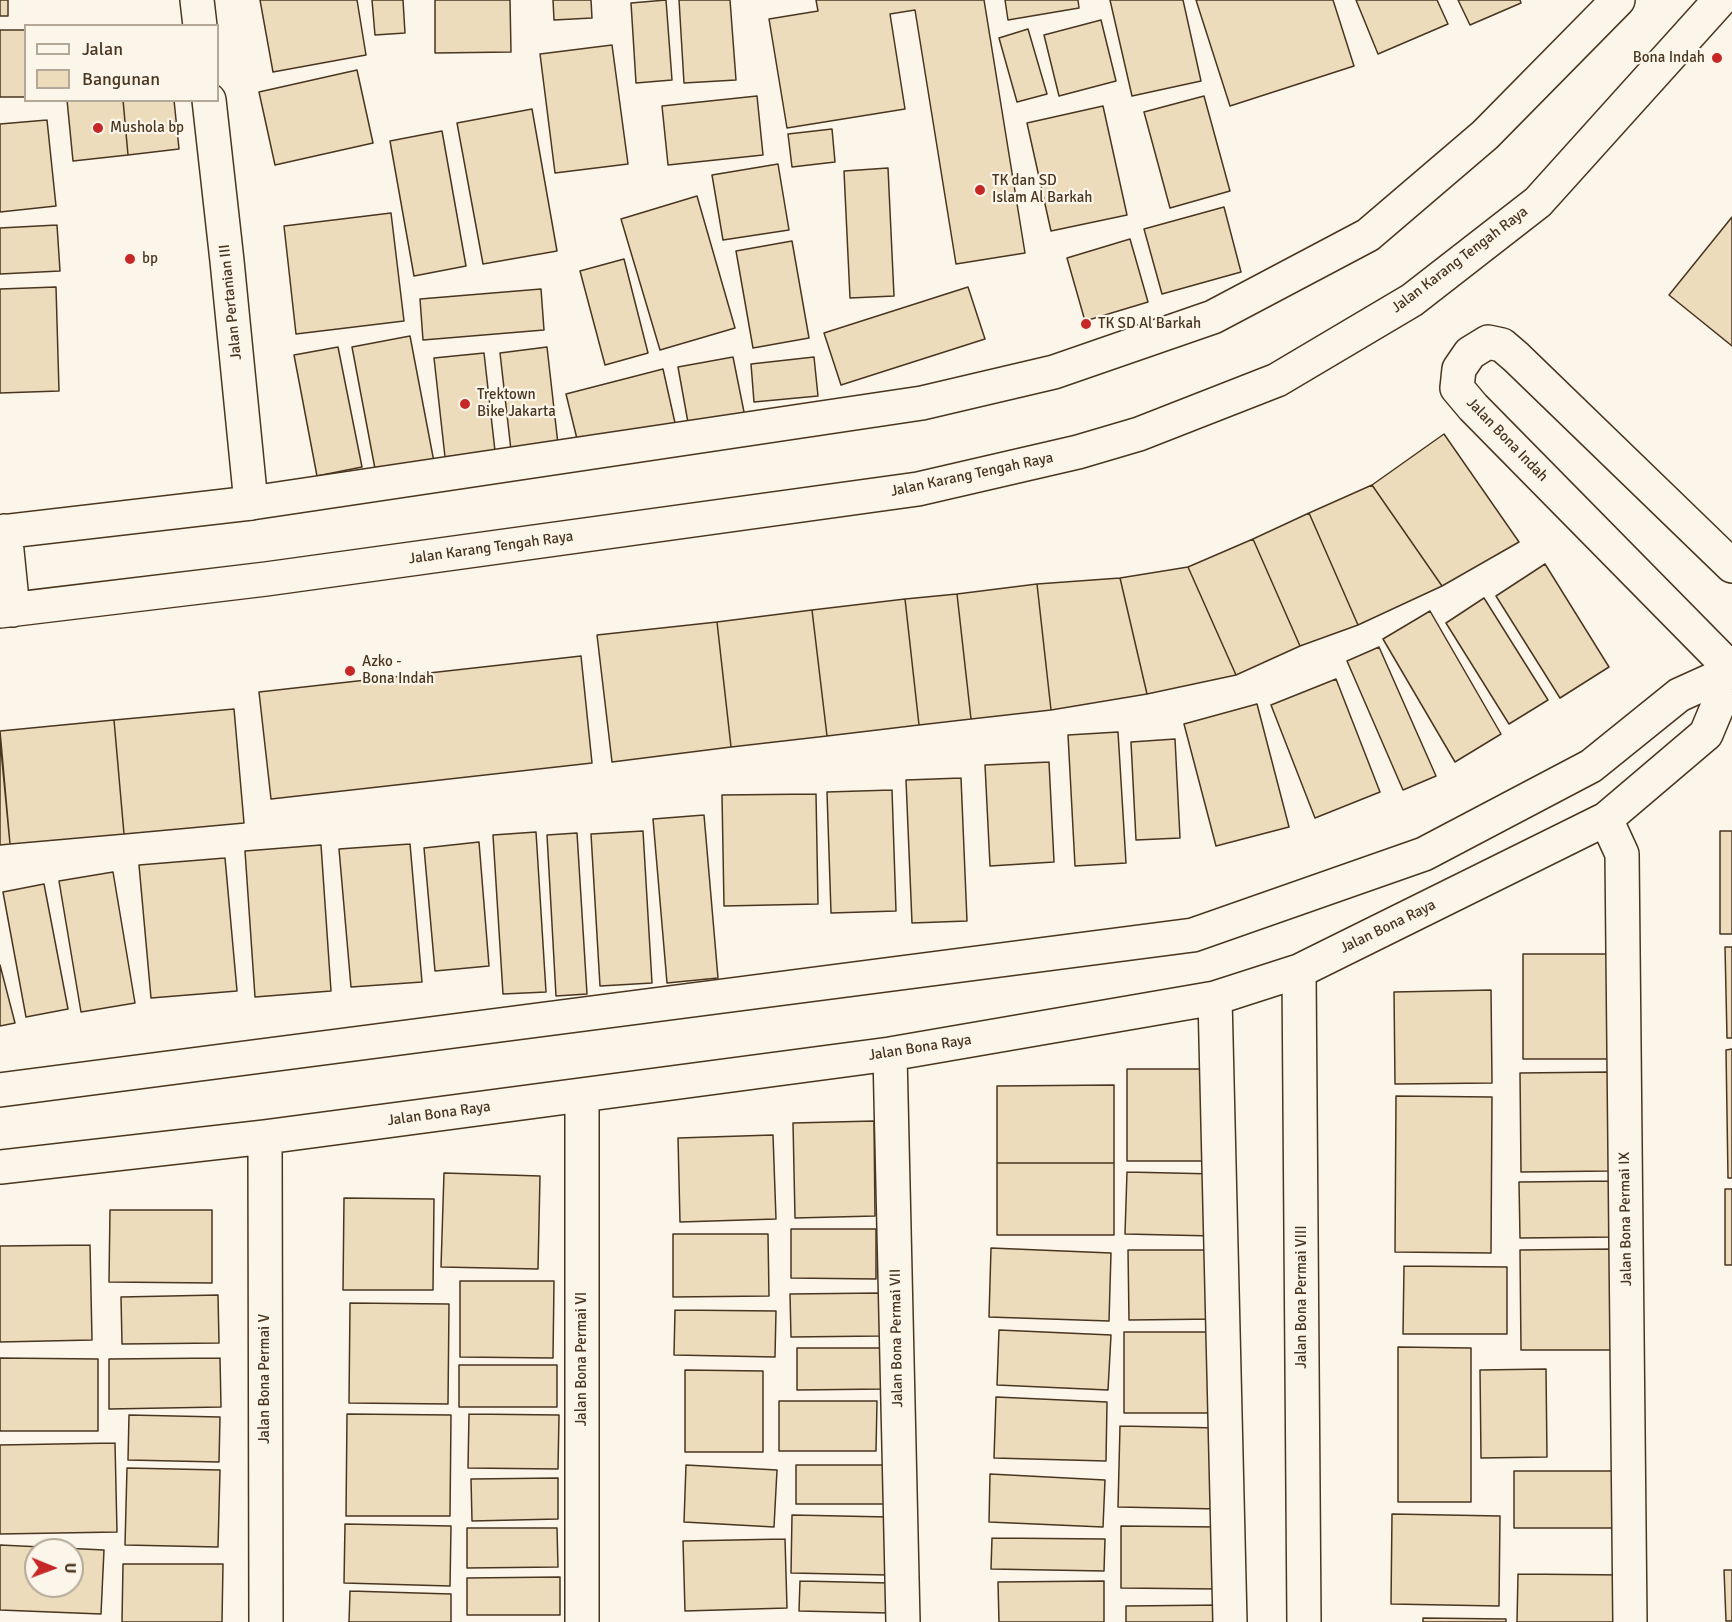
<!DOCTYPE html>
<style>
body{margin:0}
#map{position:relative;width:1732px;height:1622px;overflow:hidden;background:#fbf6e9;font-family:Signika,sans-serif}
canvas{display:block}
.legend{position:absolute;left:24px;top:24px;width:195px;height:78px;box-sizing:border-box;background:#fbf6e9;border:2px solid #b4a999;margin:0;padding:8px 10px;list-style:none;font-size:18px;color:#4a3520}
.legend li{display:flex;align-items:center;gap:12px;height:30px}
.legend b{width:30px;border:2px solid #b4a999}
.north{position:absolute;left:24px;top:1538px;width:60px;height:60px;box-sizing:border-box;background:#fbf6e9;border:2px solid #b4a999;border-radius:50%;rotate:91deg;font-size:16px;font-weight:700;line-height:24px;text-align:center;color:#4a3520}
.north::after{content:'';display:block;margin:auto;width:21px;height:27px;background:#c62828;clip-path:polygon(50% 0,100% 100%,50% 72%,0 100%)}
</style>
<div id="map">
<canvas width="1732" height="1622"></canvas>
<ul class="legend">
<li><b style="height:8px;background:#fbf6e9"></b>Jalan</li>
<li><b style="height:16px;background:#ecdcbc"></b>Bangunan</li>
</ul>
<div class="north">U</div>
</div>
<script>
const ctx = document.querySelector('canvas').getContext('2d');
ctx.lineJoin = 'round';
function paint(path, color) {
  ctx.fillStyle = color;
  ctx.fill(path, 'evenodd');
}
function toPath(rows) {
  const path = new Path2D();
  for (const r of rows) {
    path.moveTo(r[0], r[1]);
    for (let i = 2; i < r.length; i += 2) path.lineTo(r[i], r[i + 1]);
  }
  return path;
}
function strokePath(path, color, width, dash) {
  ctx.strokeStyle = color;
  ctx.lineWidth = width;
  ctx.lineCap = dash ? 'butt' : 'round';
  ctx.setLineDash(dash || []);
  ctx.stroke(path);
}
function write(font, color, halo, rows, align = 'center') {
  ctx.font = font + ' Signika,sans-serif';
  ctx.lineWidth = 4.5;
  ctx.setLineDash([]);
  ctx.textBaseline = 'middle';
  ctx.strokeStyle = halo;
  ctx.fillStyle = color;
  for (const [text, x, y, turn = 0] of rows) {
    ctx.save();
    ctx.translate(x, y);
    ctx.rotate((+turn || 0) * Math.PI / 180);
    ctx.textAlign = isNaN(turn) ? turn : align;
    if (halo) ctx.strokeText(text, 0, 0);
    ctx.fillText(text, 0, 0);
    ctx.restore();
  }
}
const building = toPath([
 [0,0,8,0,8,16,0,16,0,0],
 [260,0,357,0,366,55,273,72,260,0],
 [372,0,403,0,405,33,375,35,372,0],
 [435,0,510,0,511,52,435,53,435,0],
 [553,0,591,0,592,18,554,20,553,0],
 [666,0,672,80,636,83,631,3,666,0],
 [679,0,730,0,736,80,684,83,679,0],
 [816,0,984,0,1025,253,956,264,915,10,890,14,905,109,787,128,769,19,818,11,816,0],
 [1005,0,1078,0,1079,8,1008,20,1005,0],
 [1110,0,1183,0,1201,81,1132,96,1110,0],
 [1196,0,1333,0,1354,66,1230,106,1196,0],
 [1356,0,1437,0,1448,24,1378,54,1356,0],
 [1458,0,1520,0,1521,3,1470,25,1458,0],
 [1101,20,1116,81,1059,96,1044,35,1101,20],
 [1028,29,1047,94,1017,102,999,38,1028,29],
 [0,30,26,30,26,97,0,97,0,30],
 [612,45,628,164,555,173,540,54,612,45],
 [357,70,373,143,275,165,259,92,357,70],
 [757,96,763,155,668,165,662,106,757,96],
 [1204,96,1230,191,1170,208,1144,112,1204,96],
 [67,100,123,100,128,155,73,161,67,100],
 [123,100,174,100,179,149,128,155,123,100],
 [1103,106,1127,215,1051,231,1027,123,1103,106],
 [532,109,557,251,483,264,457,123,532,109],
 [47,120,56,206,0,212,0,124,47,120],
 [832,129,835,162,792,167,788,134,832,129],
 [442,131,466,266,414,276,390,141,442,131],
 [778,164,789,230,723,240,712,175,778,164],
 [888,168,894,296,850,298,844,171,888,168],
 [697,196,735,328,660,350,621,219,697,196],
 [1224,207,1241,272,1162,294,1144,229,1224,207],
 [391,213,404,321,296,334,284,226,391,213],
 [1732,217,1732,346,1669,295,1732,217],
 [57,225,60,271,0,274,0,228,57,225],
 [1130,239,1148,302,1085,321,1067,258,1130,239],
 [792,241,809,338,753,348,736,251,792,241],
 [624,259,648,353,605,365,580,271,624,259],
 [56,287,59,391,0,393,0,289,56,287],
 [968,287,985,339,841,385,824,333,968,287],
 [541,289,544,330,423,340,420,299,541,289],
 [410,336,434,462,376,474,352,347,410,336],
 [338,347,362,467,317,476,294,355,338,347],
 [547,347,559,453,512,459,500,353,547,347],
 [484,353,495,451,445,457,434,358,484,353],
 [733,357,745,417,689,428,678,367,733,357],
 [814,357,818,396,754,402,751,364,814,357],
 [663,369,675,423,579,447,566,394,663,369],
 [1444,434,1519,542,1442,586,1372,485,1444,434],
 [1372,485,1442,586,1358,625,1309,513,1372,485],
 [1309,513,1358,625,1300,646,1253,539,1309,513],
 [1253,539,1300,646,1236,675,1188,567,1253,539],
 [1545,564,1609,667,1560,698,1496,596,1545,564],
 [1188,567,1236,675,1147,694,1120,578,1188,567],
 [1120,578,1147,694,1051,710,1037,584,1120,578],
 [1037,584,1051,710,971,719,957,594,1037,584],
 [957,594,971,719,919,725,905,599,957,594],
 [1484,598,1548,700,1509,724,1446,623,1484,598],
 [905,599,919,725,827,736,812,610,905,599],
 [812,610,827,736,731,747,717,622,812,610],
 [1430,611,1501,734,1455,762,1383,639,1430,611],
 [717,622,731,747,612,762,597,635,717,622],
 [1379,647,1436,776,1403,790,1347,661,1379,647],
 [581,656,592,763,271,799,259,692,581,656],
 [1336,679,1380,792,1315,818,1271,705,1336,679],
 [1257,704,1289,827,1216,846,1184,724,1257,704],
 [234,709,244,823,124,834,114,720,234,709],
 [114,720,124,834,10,844,0,731,114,720],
 [1118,732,1126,863,1075,866,1068,735,1118,732],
 [1175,739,1180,838,1136,840,1131,742,1175,739],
 [0,740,10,844,0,845,0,740],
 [1049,762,1054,862,990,866,985,765,1049,762],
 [961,778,967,921,912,923,906,780,961,778],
 [892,790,896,911,831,913,827,792,892,790],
 [816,794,818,904,724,906,722,795,816,794],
 [704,815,718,978,667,983,653,819,704,815],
 [643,831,652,983,600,986,591,834,643,831],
 [1720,831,1732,831,1732,934,1720,934,1720,831],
 [536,832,546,992,503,994,493,835,536,832],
 [577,833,587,994,556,996,547,835,577,833],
 [479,842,489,966,435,971,424,848,479,842],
 [410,844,422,982,351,987,339,849,410,844],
 [321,845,331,991,255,997,245,851,321,845],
 [225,858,237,991,151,998,139,865,225,858],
 [113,872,135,1003,81,1012,59,881,113,872],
 [44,884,68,1009,26,1017,3,892,44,884],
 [1725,947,1732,947,1732,1038,1727,1038,1725,947],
 [1523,954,1610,954,1611,1059,1523,1059,1523,954],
 [0,965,15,1023,0,1026,0,965],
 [1491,990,1492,1083,1395,1084,1394,992,1491,990],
 [1732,1049,1732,1178,1728,1178,1726,1050,1732,1049],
 [1127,1069,1215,1069,1215,1161,1127,1161,1127,1069],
 [1609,1072,1610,1171,1521,1172,1520,1073,1609,1072],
 [1114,1085,1114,1163,997,1163,997,1086,1114,1085],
 [1396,1096,1492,1097,1491,1253,1395,1252,1396,1096],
 [874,1121,875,1216,795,1218,793,1123,874,1121],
 [773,1135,776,1219,680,1222,678,1138,773,1135],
 [997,1163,1114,1163,1114,1235,997,1235,997,1163],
 [1127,1172,1216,1174,1214,1236,1125,1234,1127,1172],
 [444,1173,540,1176,538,1269,441,1267,444,1173],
 [1615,1181,1616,1237,1520,1238,1519,1182,1615,1181],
 [1725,1189,1732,1189,1732,1265,1725,1265,1725,1189],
 [344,1198,434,1199,433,1290,343,1290,344,1198],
 [110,1210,212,1210,212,1283,109,1282,110,1210],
 [791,1229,876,1229,876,1279,791,1278,791,1229],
 [673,1234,768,1234,769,1296,673,1297,673,1234],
 [90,1245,92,1340,0,1342,0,1246,90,1245],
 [991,1248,1111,1253,1109,1321,989,1317,991,1248],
 [1615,1249,1615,1350,1521,1350,1520,1250,1615,1249],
 [1128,1250,1217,1250,1218,1319,1129,1320,1128,1250],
 [1404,1266,1507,1267,1507,1334,1403,1334,1404,1266],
 [460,1281,554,1281,553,1358,460,1357,460,1281],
 [880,1293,880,1336,791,1337,790,1294,880,1293],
 [218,1295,219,1343,122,1344,121,1297,218,1295],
 [350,1303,449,1304,448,1404,349,1403,350,1303],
 [675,1310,776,1311,775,1357,674,1355,675,1310],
 [999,1330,1111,1335,1108,1390,997,1385,999,1330],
 [1124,1332,1219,1332,1218,1413,1124,1413,1124,1332],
 [1398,1347,1471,1348,1471,1502,1398,1502,1398,1347],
 [797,1348,885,1348,885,1389,797,1390,797,1348],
 [0,1358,98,1359,98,1431,0,1431,0,1358],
 [220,1358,221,1407,109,1409,109,1359,220,1358],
 [459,1365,557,1365,557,1407,459,1407,459,1365],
 [1546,1369,1547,1457,1481,1458,1480,1370,1546,1369],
 [685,1370,763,1371,763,1452,685,1452,685,1370],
 [996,1397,1107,1402,1106,1461,994,1458,996,1397],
 [779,1401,877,1401,876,1451,779,1451,779,1401],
 [347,1414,451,1415,450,1516,346,1516,347,1414],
 [469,1414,559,1415,558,1469,468,1468,469,1414],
 [129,1415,220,1417,219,1462,128,1460,129,1415],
 [1120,1426,1220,1428,1219,1509,1118,1507,1120,1426],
 [115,1443,117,1532,0,1534,0,1445,115,1443],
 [686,1465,777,1470,774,1527,684,1522,686,1465],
 [796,1465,885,1465,885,1504,796,1504,796,1465],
 [127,1468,220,1470,218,1547,125,1545,127,1468],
 [1514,1471,1616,1471,1616,1528,1514,1528,1514,1471],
 [990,1474,1105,1480,1103,1527,989,1522,990,1474],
 [558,1478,558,1519,472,1521,471,1479,558,1478],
 [1392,1514,1500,1516,1499,1606,1391,1604,1392,1514],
 [792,1515,889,1517,888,1575,791,1573,792,1515],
 [345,1524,451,1526,450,1586,344,1583,345,1524],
 [1121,1526,1218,1527,1217,1589,1121,1588,1121,1526],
 [467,1528,557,1528,558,1567,467,1568,467,1528],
 [992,1538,1105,1539,1104,1571,991,1569,992,1538],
 [785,1539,787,1608,685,1611,683,1541,785,1539],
 [0,1545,104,1550,101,1614,0,1610,0,1545],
 [36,1550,72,1550,72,1586,36,1586,36,1550],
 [123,1564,223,1564,222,1622,122,1622,123,1564],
 [1724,1570,1732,1570,1732,1621,1726,1621,1724,1570],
 [1518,1574,1625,1575,1624,1622,1517,1622,1518,1574],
 [560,1577,560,1615,467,1615,467,1578,560,1577],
 [800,1581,890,1583,889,1613,799,1611,800,1581],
 [1104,1581,1104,1622,999,1622,998,1582,1104,1581],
 [350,1591,451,1594,451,1622,349,1622,350,1591],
 [1223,1605,1223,1622,1126,1622,1126,1606,1223,1605],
 [1423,1618,1506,1619,1506,1622,1423,1622,1423,1618]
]);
const minor = toPath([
 [197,0,200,26],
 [209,100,227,261,251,503],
 [1732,566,1516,357,1502,345,1488,342,1470,353,1459,369,1457,388,1473,407,1732,670],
 [1606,819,1622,854,1630,1622],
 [1299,971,1304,1622],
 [1215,998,1230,1622],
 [890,1054,903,1622],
 [0,1090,1193,935,1424,854,1591,766,1679,695,1732,671],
 [582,1095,582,1622],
 [265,1137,266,1622],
 [0,1167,265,1137,890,1054,1215,998,1299,971,1606,819,1706,734,1732,672]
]);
const major = toPath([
 [5,531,13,610],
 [0,532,251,503,922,403,1054,372,1213,317,1368,235,1485,135,1618,0],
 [0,611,266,579,918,489,1078,452,1139,434,1277,380,1412,300,1538,202,1720,0]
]);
const markers = [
 [1717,58,6,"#c62828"],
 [98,128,6,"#c62828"],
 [980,190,6,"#c62828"],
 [130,259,6,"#c62828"],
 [1086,324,6,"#c62828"],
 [465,404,6,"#c62828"],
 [350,671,6,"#c62828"]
];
const poiNames = [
 ["Bona Indah",1705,58,"right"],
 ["Mushola bp",110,128],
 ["TK dan SD",992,181],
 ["Islam Al Barkah",992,198],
 ["bp",142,259],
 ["TK SD Al Barkah",1098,324],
 ["Trektown",477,395],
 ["Bike Jakarta",477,412],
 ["Azko -",362,662],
 ["Bona Indah",362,679]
];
const streetNames = [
 ["Jalan Karang Tengah Raya",1460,260,-37],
 ["Jalan Pertanian III",231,302,-96],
 ["Jalan Bona Indah",1507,440,46],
 ["Jalan Karang Tengah Raya",972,475,-12],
 ["Jalan Karang Tengah Raya",491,548,-8],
 ["Jalan Bona Raya",1388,927,-26],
 ["Jalan Bona Raya",920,1048,-9],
 ["Jalan Bona Raya",439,1114,-8],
 ["Jalan Bona Permai IX",1626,1219,-91],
 ["Jalan Bona Permai VIII",1302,1297,-90],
 ["Jalan Bona Permai VII",897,1338,-91],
 ["Jalan Bona Permai VI",582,1359,-90],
 ["Jalan Bona Permai V",265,1379,-90]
];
paint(building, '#ecdcbc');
strokePath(building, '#4a3520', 1.5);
strokePath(minor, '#4a3520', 36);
strokePath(major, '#4a3520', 36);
strokePath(minor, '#fbf6e9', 33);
strokePath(major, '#fbf6e9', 33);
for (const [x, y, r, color] of markers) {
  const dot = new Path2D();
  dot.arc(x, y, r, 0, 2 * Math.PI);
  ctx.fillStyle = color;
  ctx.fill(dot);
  strokePath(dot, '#fbf6e9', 2);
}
write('15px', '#4a3520', '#fbf6e9', poiNames, 'left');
write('15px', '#4a3520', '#fbf6e9', streetNames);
</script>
